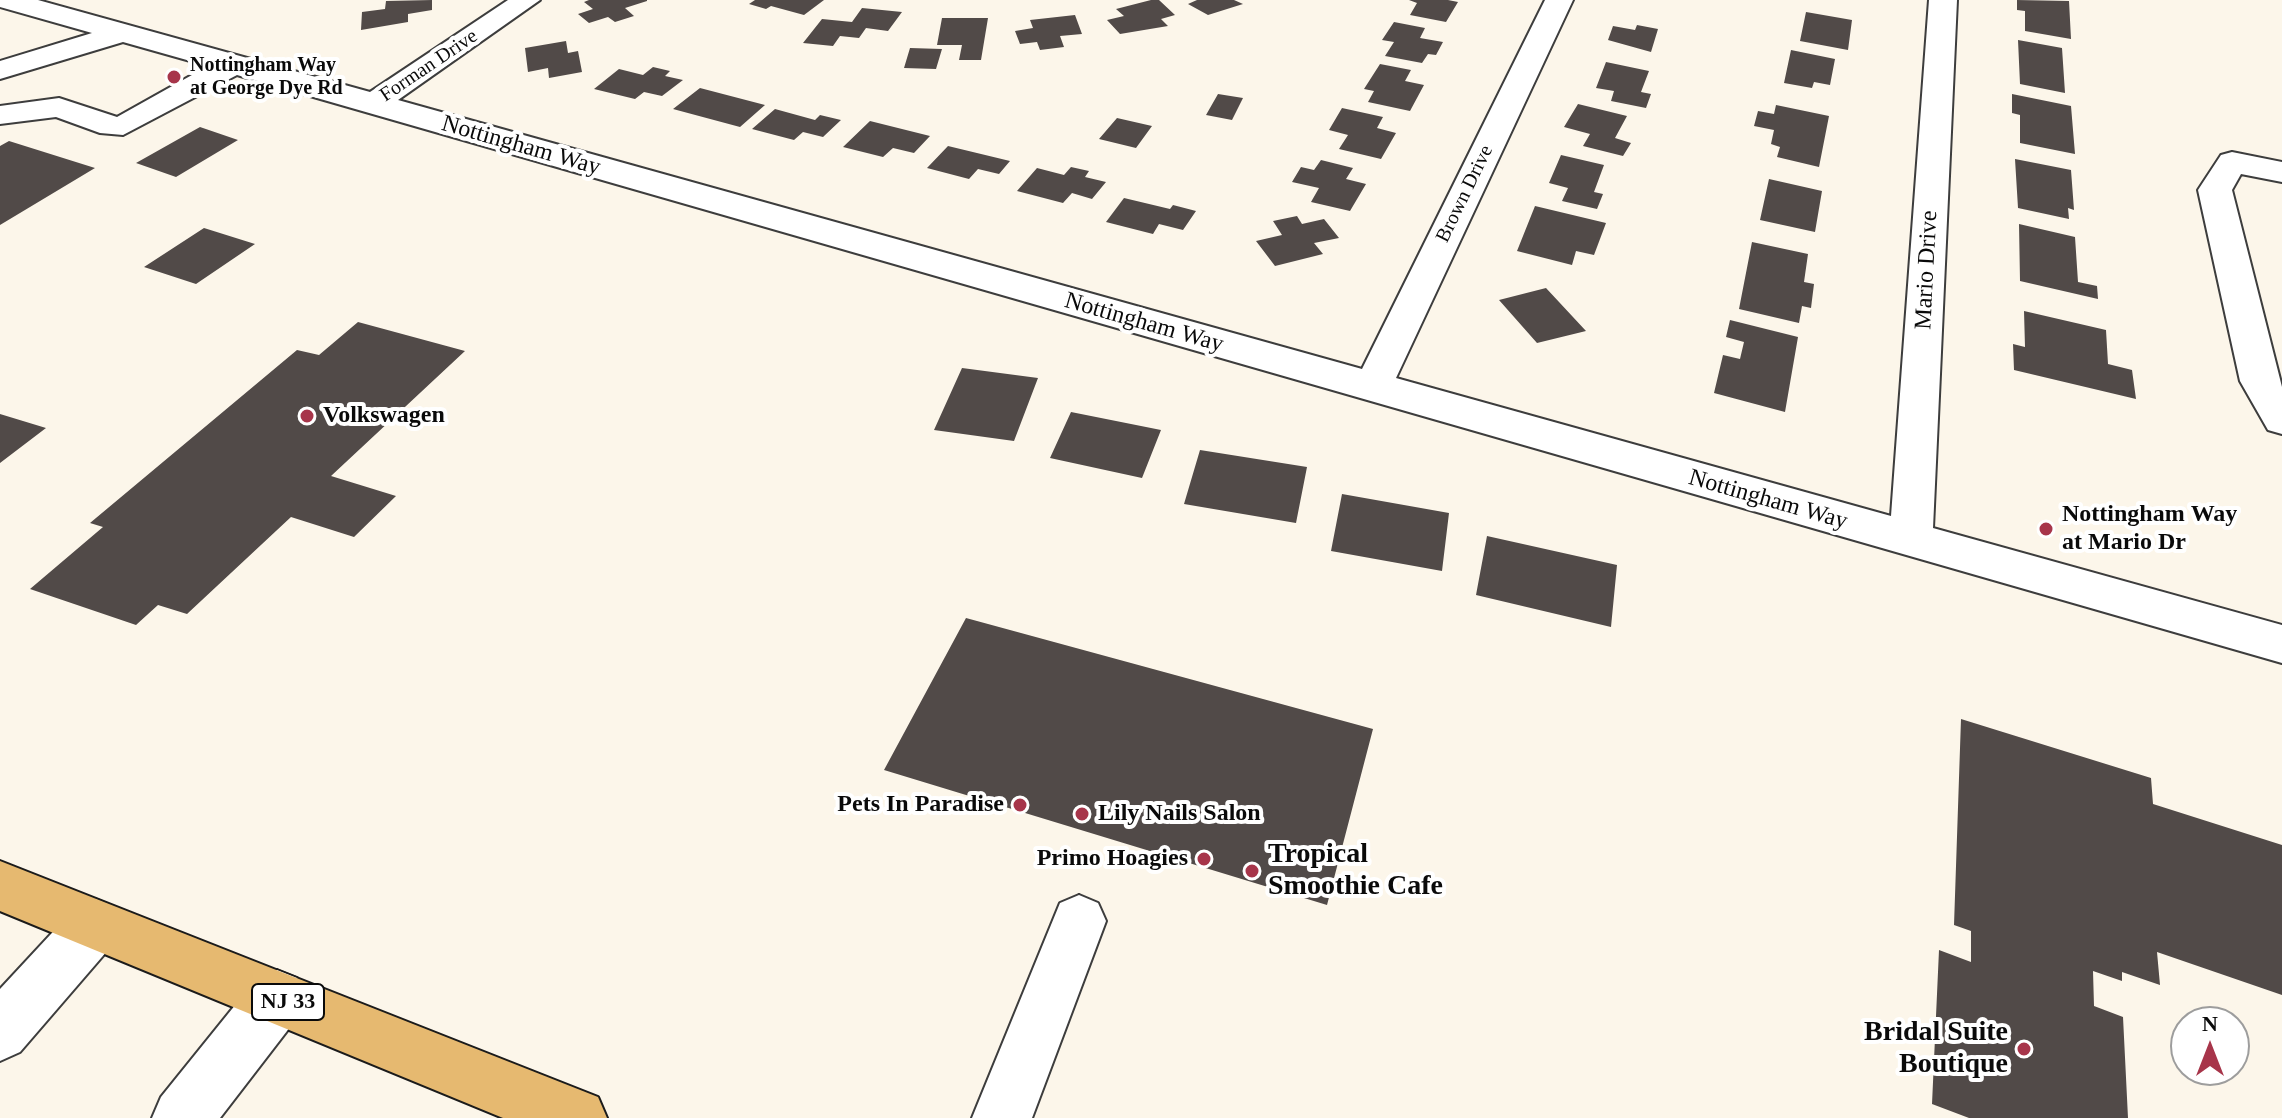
<!DOCTYPE html>
<style>
body{margin:0}
#map{position:relative;width:2282px;height:1118px;overflow:hidden;background:#fcf6ea;font-family:"Times New Roman",serif}
canvas{display:block}
.north{position:absolute;left:2170px;top:1006px;width:80px;height:80px;box-sizing:border-box;background:#fff;border:2px solid #9d9d9d;border-radius:50%;rotate:0deg;font-size:22px;font-weight:700;line-height:32px;text-align:center;color:#0a0a0a}
.north::after{content:'';display:block;margin:auto;width:28px;height:36px;background:#a7354a;clip-path:polygon(50% 0,100% 100%,50% 72%,0 100%)}
</style>
<div id="map">
<canvas width="2282" height="1118"></canvas>
<div class="north">N</div>
</div>
<script>
const ctx = document.querySelector('canvas').getContext('2d');
ctx.lineJoin = 'round';
function paint(path, color) {
  ctx.fillStyle = color;
  ctx.fill(path, 'evenodd');
}
function toPath(rows) {
  const path = new Path2D();
  for (const r of rows) {
    path.moveTo(r[0], r[1]);
    for (let i = 2; i < r.length; i += 2) path.lineTo(r[i], r[i + 1]);
  }
  return path;
}
function strokePath(path, color, width, dash) {
  ctx.strokeStyle = color;
  ctx.lineWidth = width;
  ctx.lineCap = dash ? 'butt' : 'round';
  ctx.setLineDash(dash || []);
  ctx.stroke(path);
}
function write(font, color, halo, rows, align = 'center') {
  ctx.font = font + ' "Times New Roman",serif';
  ctx.lineWidth = 8;
  ctx.setLineDash([]);
  ctx.textBaseline = 'middle';
  ctx.strokeStyle = halo;
  ctx.fillStyle = color;
  for (const [text, x, y, turn = 0] of rows) {
    ctx.save();
    ctx.translate(x, y);
    ctx.rotate((+turn || 0) * Math.PI / 180);
    ctx.textAlign = isNaN(turn) ? turn : align;
    if (halo) ctx.strokeText(text, 0, 0);
    ctx.fillText(text, 0, 0);
    ctx.restore();
  }
}
const building = toPath([
 [432,0,432,10,408,14,408,22,361,30,362,12,385,9,386,1],
 [589,0,647,0,647,1,625,8,634,16,615,22,608,17,589,23,578,14,593,9,584,2],
 [755,0,824,0,804,15,771,6,766,9,749,4],
 [1151,0,1159,0,1175,15,1161,19,1168,26,1120,34,1107,20,1124,16,1116,9],
 [1197,0,1234,0,1243,4,1208,15,1188,4],
 [1409,0,1448,0,1458,2,1446,22,1410,15,1417,3],
 [2017,0,2069,1,2071,39,2025,31,2025,11,2017,10],
 [862,8,902,12,888,31,866,28,859,38,840,36,833,46,803,43,822,19,852,22],
 [1806,12,1852,20,1848,50,1800,41],
 [1075,15,1082,34,1060,36,1064,47,1040,50,1037,42,1020,44,1015,31,1033,28,1030,20],
 [942,18,988,18,981,60,959,60,962,45,937,45],
 [1394,22,1425,28,1420,38,1443,42,1436,55,1428,54,1422,63,1385,56,1394,42,1382,40],
 [1637,25,1658,29,1651,52,1608,40,1613,26,1635,30],
 [2018,40,2062,48,2065,93,2020,84],
 [566,41,568,53,578,51,582,72,549,78,548,68,528,72,525,48],
 [910,48,942,49,936,69,904,68],
 [1791,50,1835,59,1830,85,1814,82,1812,88,1784,83],
 [1606,62,1649,71,1641,92,1651,94,1646,108,1611,101,1614,91,1596,88],
 [1380,64,1411,70,1405,81,1424,85,1410,111,1368,102,1374,91,1364,89],
 [653,67,670,71,665,76,683,80,662,96,644,92,635,99,594,89,619,69,643,75],
 [700,88,765,105,740,127,673,109],
 [1218,94,1243,98,1232,120,1206,115],
 [2012,94,2071,106,2075,154,2020,143,2020,115,2012,113],
 [1578,104,1627,116,1615,138,1631,143,1623,156,1583,146,1590,134,1564,127],
 [1776,105,1829,116,1819,167,1777,157,1780,147,1771,144,1774,130,1754,126,1758,111,1774,114],
 [1342,108,1383,117,1377,128,1396,133,1381,159,1339,149,1348,135,1329,130],
 [775,109,815,120,820,115,841,120,823,137,803,132,794,140,752,129],
 [1117,118,1152,126,1136,148,1099,139],
 [870,121,930,136,914,153,893,148,883,157,843,147],
 [200,127,238,140,176,177,136,163],
 [9,141,95,168,0,225,0,146],
 [948,146,1010,161,999,174,978,169,969,179,927,168],
 [1561,155,1604,165,1594,192,1603,194,1597,209,1562,201,1568,188,1549,183],
 [2015,159,2071,170,2074,210,2068,208,2069,219,2018,208],
 [1321,160,1353,168,1346,179,1366,184,1350,211,1311,202,1319,188,1292,182,1301,167,1314,170],
 [1071,167,1089,171,1085,177,1106,182,1092,199,1072,193,1063,203,1017,191,1037,168,1064,175],
 [1769,179,1822,191,1815,232,1760,220],
 [1124,198,1170,209,1173,205,1196,211,1183,230,1159,224,1153,234,1106,222],
 [1535,206,1606,223,1594,255,1576,251,1572,265,1517,251],
 [1297,216,1302,224,1324,219,1339,238,1314,243,1323,254,1275,266,1256,241,1282,235,1273,221],
 [2019,224,2075,237,2078,282,2097,286,2098,299,2020,281],
 [204,228,255,244,196,284,144,267],
 [1752,242,1808,254,1804,282,1814,284,1811,308,1802,306,1799,323,1739,309],
 [1546,288,1586,331,1537,343,1499,300],
 [2024,311,2106,330,2108,364,2132,370,2136,399,2014,370,2013,344,2025,347],
 [1730,320,1798,337,1785,412,1714,393,1723,355,1740,359,1744,342,1726,337],
 [358,322,465,351,331,476,396,496,354,537,291,517,187,614,158,605,136,625,30,589,103,527,90,523,297,350,319,355],
 [962,368,1038,378,1014,441,934,430],
 [1071,412,1161,430,1142,478,1050,458],
 [0,414,46,428,0,463],
 [1200,450,1307,467,1296,523,1184,504],
 [1342,494,1449,513,1442,571,1331,551],
 [1487,536,1617,565,1611,627,1476,595],
 [966,618,1373,729,1327,905,884,770],
 [1961,719,2151,778,2153,804,2282,845,2282,995,2157,952,2160,985,2122,972,2122,981,2093,971,2094,1006,2123,1017,2128,1118,1969,1118,1932,1104,1939,950,1971,962,1971,931,1954,925]
]);
const minor = toPath([
 [0,0,38,0,370,92,508,0,540,0,398,100,1362,369,1545,0,1573,0,1396,378,1891,516,1929,0,1957,0,1933,528,2282,625,2282,663,237,75,123,135,100,133,56,117,0,124,0,106,59,98,117,117,208,66,123,42,0,79,0,61,92,33,0,7,0,0],
 [2232,152,2282,162,2282,182,2241,174,2232,190,2282,387,2282,434,2268,430,2240,381,2198,190,2221,155,2232,152],
 [1079,895,1098,903,1106,921,1032,1118,972,1118,1060,903,1079,895],
 [95,899,114,907,122,925,114,943,20,1052,0,1061,0,989,76,907,95,899],
 [277,970,297,978,305,998,297,1018,220,1118,152,1118,161,1097,257,978,277,970]
]);
const major = toPath([
 [0,861,598,1097,607,1118,503,1118,0,911,0,861]
]);
const markers = [
 [174,77,8,"#a7354a"],
 [307,416,8,"#a7354a"],
 [2046,529,8,"#a7354a"],
 [1020,805,8,"#a7354a"],
 [1082,814,8,"#a7354a"],
 [1204,859,8,"#a7354a"],
 [1252,871,8,"#a7354a"],
 [2024,1049,8,"#a7354a"]
];
const farPoinames = [
 ["Nottingham Way",190,66],
 ["at George Dye Rd",190,89]
];
const farStreetnames = [
 ["Forman Drive",429,66,-34],
 ["Brown Drive",1465,194,-64]
];
const shields = [
 [288,1002,72]
];
const shieldNames = [
 ["NJ 33",288,1002]
];
const streetNames = [
 ["Nottingham Way",521,146,16],
 ["Mario Drive",1927,270,-87],
 ["Nottingham Way",1144,323,16],
 ["Nottingham Way",1768,500,16]
];
const poiNames = [
 ["Volkswagen",323,416],
 ["Nottingham Way",2062,515],
 ["at Mario Dr",2062,543],
 ["Pets In Paradise",1004,805,"right"],
 ["Lily Nails Salon",1098,814],
 ["Primo Hoagies",1188,859,"right"]
];
const nearPoinames = [
 ["Tropical",1268,855],
 ["Smoothie Cafe",1268,887],
 ["Bridal Suite",2008,1033,"right"],
 ["Boutique",2008,1065,"right"]
];
paint(building, '#514a48');
strokePath(minor, '#3d3d3d', 4);
strokePath(major, '#1b1b1b', 4);
paint(minor, '#fff');
paint(major, '#e6b970');
for (const [x, y, r, color] of markers) {
  const dot = new Path2D();
  dot.arc(x, y, r, 0, 2 * Math.PI);
  ctx.fillStyle = color;
  ctx.fill(dot);
  strokePath(dot, '#fff', 3);
}
write('bold 20px', '#0a0a0a', '#fff', farPoinames, 'left');
write('20px', '#0a0a0a', '#fff', farStreetnames);
for (const [x, y, w] of shields) {
  const box = new Path2D();
  box.roundRect(x - w / 2, y - 18, w, 36, 6);
  ctx.fillStyle = '#fff';
  ctx.fill(box);
  strokePath(box, '#0a0a0a', 2);
}
write('bold 22px', '#0a0a0a', null, shieldNames);
write('24px', '#0a0a0a', '#fff', streetNames);
write('bold 24px', '#0a0a0a', '#fff', poiNames, 'left');
write('bold 28px', '#0a0a0a', '#fff', nearPoinames, 'left');
</script>
